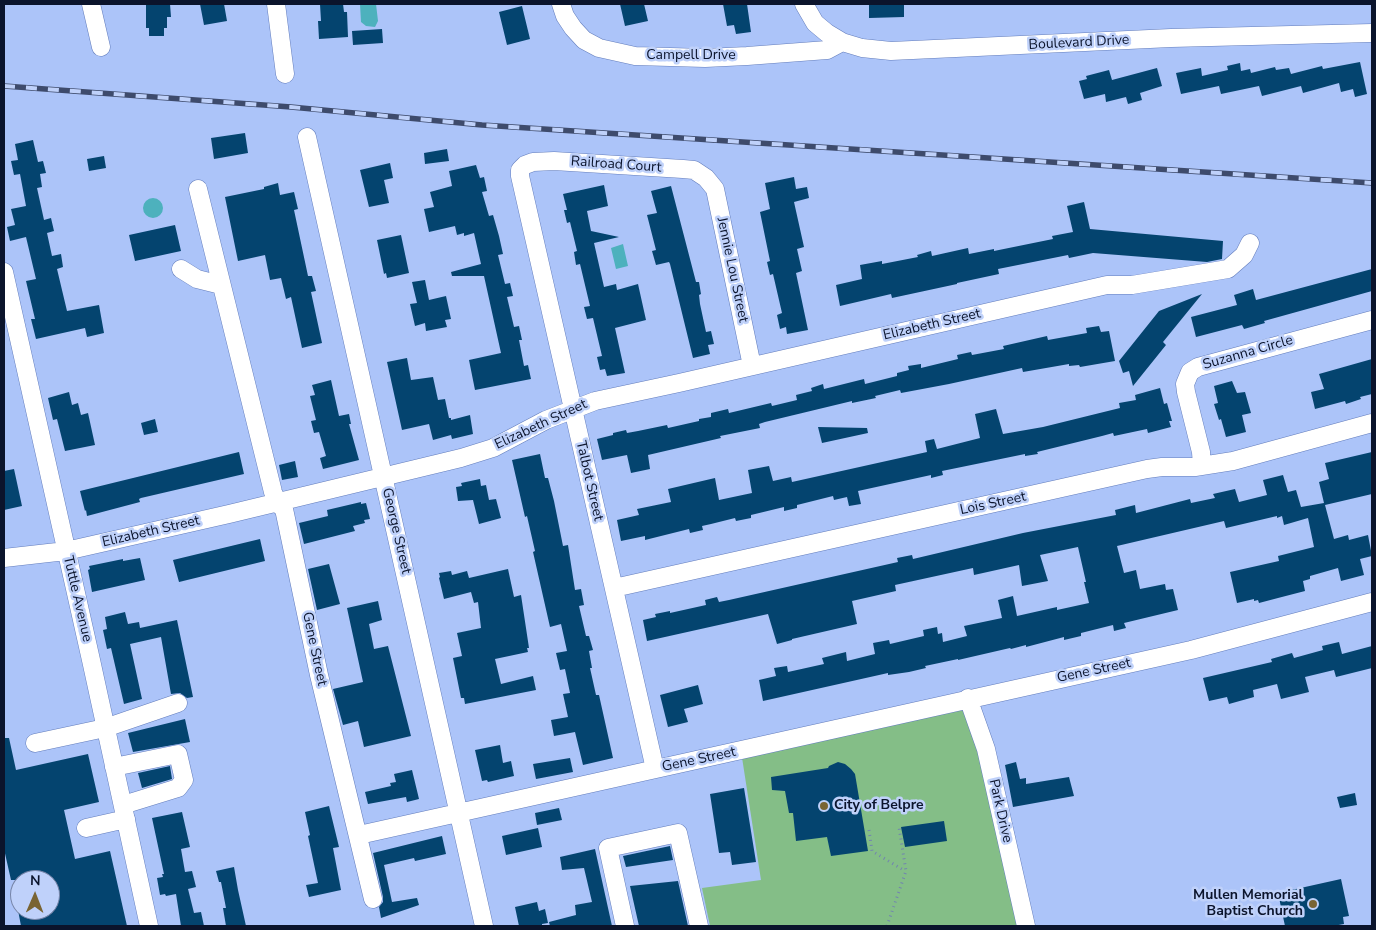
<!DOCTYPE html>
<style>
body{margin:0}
#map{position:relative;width:1376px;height:930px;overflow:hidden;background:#acc4f9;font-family:"Nunito Sans",sans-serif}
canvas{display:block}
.frame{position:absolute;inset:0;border:5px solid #0b142c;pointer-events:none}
.north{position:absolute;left:10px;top:870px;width:50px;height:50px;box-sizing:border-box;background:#bfd1fa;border:1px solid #7785a8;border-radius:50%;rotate:1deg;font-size:14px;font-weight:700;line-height:20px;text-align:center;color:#0b142c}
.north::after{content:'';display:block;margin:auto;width:18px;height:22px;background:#796433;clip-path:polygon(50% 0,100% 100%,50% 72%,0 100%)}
</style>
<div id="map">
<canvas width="1376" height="930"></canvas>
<div class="frame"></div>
<div class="north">N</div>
</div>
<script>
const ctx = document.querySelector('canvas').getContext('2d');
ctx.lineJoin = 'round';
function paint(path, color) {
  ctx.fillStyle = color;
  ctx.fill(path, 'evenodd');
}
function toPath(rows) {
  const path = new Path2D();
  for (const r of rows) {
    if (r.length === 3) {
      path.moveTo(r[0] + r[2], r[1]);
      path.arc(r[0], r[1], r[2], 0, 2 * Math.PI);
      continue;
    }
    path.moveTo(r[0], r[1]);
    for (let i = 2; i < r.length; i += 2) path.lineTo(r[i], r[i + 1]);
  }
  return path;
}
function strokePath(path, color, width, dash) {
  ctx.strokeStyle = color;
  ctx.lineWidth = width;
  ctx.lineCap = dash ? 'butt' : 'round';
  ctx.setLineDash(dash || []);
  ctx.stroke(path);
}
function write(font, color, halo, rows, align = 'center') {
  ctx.font = font + ' "Nunito Sans",sans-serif';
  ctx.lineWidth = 5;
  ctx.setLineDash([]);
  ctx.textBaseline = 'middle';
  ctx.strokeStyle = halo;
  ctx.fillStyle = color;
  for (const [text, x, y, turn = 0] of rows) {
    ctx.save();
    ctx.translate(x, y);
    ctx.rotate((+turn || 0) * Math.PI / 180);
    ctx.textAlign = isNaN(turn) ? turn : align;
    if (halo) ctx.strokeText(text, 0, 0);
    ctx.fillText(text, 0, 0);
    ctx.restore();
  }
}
const green = toPath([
 [968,698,1026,926,710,926,702,888,761,880,741,751]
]);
const water = toPath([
 [360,4,376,4,378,21,375,27,366,26,361,22],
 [153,208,10],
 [623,244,628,266,616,269,611,248]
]);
const building = toPath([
 [146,4,170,4,171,17,167,17,167,28,164,28,164,36,149,36,149,28,146,28],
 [200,4,224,4,227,21,204,25],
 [320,4,343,4,344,12,347,12,348,37,319,39,318,21,321,21],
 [620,4,644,4,648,21,625,26],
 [723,4,747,4,751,32,736,34,734,25,727,26],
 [869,4,904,4,904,17,869,18],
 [522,6,530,39,507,45,499,12],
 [382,29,383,43,353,45,352,31],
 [1360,62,1367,94,1355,97,1353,89,1341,92,1339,83,1303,93,1301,86,1262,96,1259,86,1221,94,1219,86,1181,94,1176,73,1201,68,1202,76,1228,70,1227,66,1240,63,1241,71,1250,69,1251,73,1275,67,1276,70,1289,68,1291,74,1322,66,1323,69],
 [1157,68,1162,86,1140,93,1142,100,1128,104,1126,97,1106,102,1105,94,1084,99,1079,81,1087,79,1086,76,1109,70,1112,80],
 [245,133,248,153,214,159,211,138],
 [33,140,38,162,43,161,46,173,40,174,42,187,37,188,44,220,51,218,54,231,47,233,52,256,61,254,63,267,57,269,67,311,99,305,104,333,87,337,85,328,36,339,31,319,35,319,26,281,36,279,26,237,10,241,7,227,15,225,11,209,26,206,20,174,14,175,11,161,18,160,15,144],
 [447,149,449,161,425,164,424,153],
 [104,156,106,168,89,171,87,159],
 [390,163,393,178,384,180,389,203,369,207,360,170],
 [476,165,480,178,484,177,487,191,482,192,489,216,493,215,499,236,503,254,498,255,505,284,510,283,513,296,507,297,514,327,519,326,522,340,519,340,524,366,528,365,531,379,475,390,469,360,501,353,484,276,452,276,451,272,481,264,474,233,464,236,464,233,457,235,455,226,429,232,424,209,434,207,430,192,452,186,449,171],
 [794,177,796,189,807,187,809,198,794,202,804,247,797,249,802,271,796,273,808,330,787,334,786,327,780,329,777,315,782,313,773,274,770,275,767,262,770,261,760,212,770,209,765,183],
 [278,183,280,195,294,192,298,209,294,210,308,276,312,276,316,291,311,292,322,343,302,348,291,297,286,299,281,278,270,280,265,255,238,261,225,197,264,189,264,187],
 [604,185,608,206,587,211,591,231,619,237,594,243,604,287,616,284,617,290,638,284,646,320,615,328,625,373,607,376,605,369,600,370,597,357,602,356,593,318,587,319,584,307,590,306,580,264,576,265,574,252,577,251,570,222,567,223,564,210,567,210,563,194],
 [671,186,696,282,699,282,701,294,699,295,700,304,706,332,711,331,714,344,708,345,710,354,693,358,670,264,669,262,656,265,652,251,656,250,647,215,657,213,651,191],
 [1084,202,1090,229,1223,241,1222,259,1207,262,1093,253,1069,258,1068,255,998,269,999,274,957,283,957,284,892,298,891,294,840,306,836,285,862,279,860,265,882,261,882,264,918,257,917,255,931,251,932,256,968,248,969,254,994,249,994,251,1053,239,1052,236,1073,232,1067,206],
 [175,225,181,251,135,261,129,235],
 [401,235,409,273,387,278,386,273,384,274,377,240],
 [1372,269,1372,291,1264,321,1265,323,1244,329,1242,325,1196,337,1191,317,1237,305,1234,295,1253,289,1256,300],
 [425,280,429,300,446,296,451,319,445,320,447,327,426,331,425,323,415,326,410,304,417,303,412,282],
 [1202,294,1163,342,1166,345,1133,386,1129,371,1123,373,1119,361,1159,311],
 [1099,326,1101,332,1109,331,1115,361,1080,367,1079,365,1069,366,1069,364,1023,372,1022,368,949,384,901,393,900,390,875,396,876,398,852,403,852,401,765,422,759,424,760,428,720,436,721,438,648,455,650,469,631,473,627,455,602,460,597,439,613,435,613,433,626,430,627,433,638,431,667,425,668,428,699,421,699,419,711,417,711,413,728,409,729,413,771,403,772,406,797,400,796,395,812,391,811,388,823,384,824,389,864,379,865,384,897,376,897,373,909,370,908,366,921,364,921,368,958,359,957,355,971,352,972,355,1004,349,1003,346,1047,336,1048,340,1087,333,1086,328],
 [407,358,411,380,433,377,438,400,445,399,449,418,451,418,451,420,470,415,473,434,452,439,451,435,433,440,429,424,402,430,387,362],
 [1372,359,1372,394,1360,397,1361,399,1346,404,1345,401,1315,409,1311,392,1324,389,1319,374],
 [331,380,339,416,349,414,351,424,349,424,359,460,323,469,320,458,326,456,319,432,314,433,311,421,316,420,310,396,315,395,312,385],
 [1232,381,1237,393,1245,392,1251,413,1242,415,1246,432,1226,437,1221,419,1219,420,1214,404,1218,403,1214,386],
 [1160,388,1164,404,1167,403,1172,421,1169,421,1171,427,1148,433,1147,429,1114,436,1113,433,1102,436,1037,452,1038,454,1025,456,1025,454,942,471,943,475,931,478,931,475,858,491,861,504,849,506,847,497,834,500,833,496,797,505,797,508,784,511,784,507,751,515,751,518,736,521,735,518,711,524,702,526,703,530,690,533,689,529,645,540,645,536,621,541,617,520,639,515,637,509,671,502,668,489,715,478,719,500,752,493,748,470,769,466,773,481,791,477,792,482,927,452,925,441,934,439,937,449,980,438,975,414,996,409,1003,434,1043,427,1120,408,1119,403,1136,400,1135,395],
 [69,392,72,405,78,403,81,415,88,413,95,445,65,451,57,419,53,420,48,398],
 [155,419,158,432,144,435,141,423],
 [818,427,867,428,868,433,822,443],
 [239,452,244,474,141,498,139,499,140,502,87,516,86,510,85,511,80,491],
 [1372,452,1372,494,1325,505,1334,539,1348,535,1349,540,1368,535,1372,556,1360,559,1364,575,1341,581,1338,568,1310,576,1310,579,1303,581,1305,591,1278,598,1259,603,1258,600,1254,601,1254,599,1237,603,1230,572,1279,561,1278,556,1314,547,1308,518,1284,525,1282,516,1277,518,1277,516,1226,528,1224,521,1117,546,1124,573,1136,570,1140,589,1165,584,1166,590,1173,589,1178,610,1124,623,1126,628,1114,631,1113,625,1081,633,1081,636,1064,640,1064,637,1026,647,1026,645,1011,649,1010,648,958,660,958,659,925,666,926,668,909,672,888,675,888,673,763,701,759,680,776,676,774,668,787,666,788,672,824,664,822,658,846,652,847,661,875,654,873,643,889,640,890,644,924,636,923,630,937,627,938,634,942,633,943,642,967,636,964,626,1002,618,998,600,1013,596,1017,616,1057,607,1057,610,1089,603,1084,582,1086,582,1078,547,1040,555,1048,581,1022,586,1019,565,974,575,973,568,895,585,896,591,852,601,857,624,792,639,792,640,777,644,768,614,647,641,643,620,656,617,655,614,670,611,670,613,706,605,705,600,717,597,719,602,729,600,898,562,897,558,912,555,913,559,1023,533,1116,515,1115,510,1135,505,1136,513,1190,499,1191,503,1215,498,1213,494,1235,489,1239,502,1267,495,1263,480,1283,475,1288,492,1296,490,1301,507,1324,503,1319,482,1329,479,1325,463],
 [540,454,545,478,548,478,554,501,563,546,568,545,575,590,581,589,584,605,579,606,586,636,589,636,593,650,589,651,592,668,590,668,596,695,599,695,613,758,583,765,575,732,554,736,551,720,568,717,563,694,570,693,565,669,560,670,556,653,567,651,561,624,550,627,533,552,535,551,527,516,525,517,512,460],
 [295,461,298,477,282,480,279,465],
 [14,469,22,506,4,510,4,471],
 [480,479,481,486,486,485,489,500,496,499,501,518,479,524,473,500,458,501,456,487,462,486,461,483],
 [361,502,361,504,366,503,370,519,364,520,365,523,353,526,355,531,304,544,299,523,328,516,327,510],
 [260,539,265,561,179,582,173,560],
 [140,558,145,580,92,592,88,570,90,569,89,566,123,559,123,561],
 [329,564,340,604,317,610,308,569],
 [508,569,514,597,521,595,529,648,527,648,528,652,495,659,501,684,533,676,536,690,465,704,464,698,461,698,453,658,462,656,457,633,481,628,478,602,474,603,471,592,444,599,439,578,440,577,439,573,451,571,452,575,467,571,469,578],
 [378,601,382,620,369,624,374,649,388,646,411,736,364,747,358,721,343,725,333,689,363,682,347,608],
 [125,612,128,624,139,622,140,628,177,620,193,697,187,698,180,693,171,694,161,637,130,644,142,699,124,704,111,648,107,649,103,630,107,629,105,617],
 [1339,642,1342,654,1372,646,1372,668,1336,677,1334,670,1305,677,1309,692,1281,699,1277,684,1253,690,1254,697,1229,704,1227,697,1209,701,1203,678,1272,662,1271,659,1292,653,1294,658,1323,650,1322,646],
 [698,685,703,704,684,709,688,722,668,727,660,695],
 [185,719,190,742,133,752,128,733],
 [4,738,9,738,16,770,88,754,99,802,64,810,75,859,110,851,127,926,21,926,18,910,50,910,50,880,11,880,4,849],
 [500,745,503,763,511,761,514,776,488,782,487,780,482,781,475,750],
 [570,758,573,772,536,779,533,764],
 [838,762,845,764,851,769,855,774,868,851,831,856,827,837,796,841,793,813,789,813,785,791,772,790,771,777,828,768,829,766],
 [1016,762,1020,779,1026,778,1026,784,1069,777,1074,796,1013,807,1005,765],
 [170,766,172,779,142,788,138,773],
 [412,770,419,799,407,802,406,797,368,804,365,792,391,786,390,783,396,782,394,774],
 [744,788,756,862,732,865,730,852,719,853,710,794],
 [1355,793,1357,805,1340,808,1337,797],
 [329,806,339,847,333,848,341,890,309,897,306,885,318,883,308,836,310,835,305,812],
 [559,808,562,820,537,825,535,813],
 [182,812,190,847,181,849,185,872,192,871,196,887,188,889,194,913,201,912,204,926,181,926,176,894,166,896,165,894,160,895,157,878,163,877,162,874,164,874,152,818],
 [944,821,947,841,905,847,901,827],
 [538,828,542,847,506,855,502,836],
 [442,836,446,854,415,861,414,858,384,865,392,902,417,898,419,905,381,918,379,907,383,902,383,897,373,853],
 [670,846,673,860,626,867,623,856],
 [595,849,612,926,550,926,549,922,576,915,575,905,592,902,584,868,562,870,560,857],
 [234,867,238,890,246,926,226,926,223,908,226,908,221,882,219,882,216,871],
 [1341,879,1349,916,1343,917,1344,924,1333,926,1285,926,1278,893],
 [678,881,688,926,639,926,630,886],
 [537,902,539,911,545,909,548,923,542,924,542,926,519,926,515,907]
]);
const path = toPath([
 [869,830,872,851,905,871],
 [887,926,906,871,899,827]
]);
const minor = toPath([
 [91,4,101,47],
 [276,4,285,74],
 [561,4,565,16,573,28,584,40,599,48,635,56,705,58,747,56,827,50,842,42],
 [804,4,815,23,827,33,842,42,862,48,891,51,1171,38,1372,33],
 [307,137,484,926],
 [198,189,273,492,277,503,284,509,319,675,373,899],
 [181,269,197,279,221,285],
 [4,272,91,660,149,926],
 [1202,466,1201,452,1186,392,1185,384,1190,372,1198,367,1372,320],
 [4,558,66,551,229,514,461,458,493,448,546,420,595,401,679,383,1107,285,1132,285,1228,269,1244,255,1250,243],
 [614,588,1147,469,1162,467,1195,467,1233,461,1372,423],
 [968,698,986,749,1026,926],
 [35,743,105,728,178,703],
 [114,767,178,754,184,780,178,788,123,805],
 [655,769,520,176,520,170,525,165,533,162,554,161,683,169,694,170,706,178,715,189,752,366],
 [86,828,126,819],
 [359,835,1191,650,1372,602],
 [625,926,608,848,678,833,699,926]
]);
const rail = toPath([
 [4,86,291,107,482,125,1372,183]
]);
const markers = [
 [824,806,5,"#796433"],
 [1313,904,5,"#796433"]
];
const streetNames = [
 ["Boulevard Drive",1079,43,-3],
 ["Campell Drive",691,56],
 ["Railroad Court",616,165,4],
 ["Jennie Lou Street",732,270,78],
 ["Elizabeth Street",932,325,-13],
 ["Suzanna Circle",1248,353,-16],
 ["Elizabeth Street",541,425,-25],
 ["Talbot Street",589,481,77],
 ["Lois Street",993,504,-12],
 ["George Street",396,531,77],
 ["Elizabeth Street",151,532,-13],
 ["Tuttle Avenue",77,599,77],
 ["Gene Street",314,649,78],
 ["Gene Street",1094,671,-12],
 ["Gene Street",699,760,-12],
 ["Park Drive",1000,811,77]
];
const poiNames = [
 ["City of Belpre",834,806],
 ["Mullen Memorial",1303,896,"right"],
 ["Baptist Church",1303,912,"right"]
];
paint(green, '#84be87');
paint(water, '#4db1bd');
paint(building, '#04446f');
strokePath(minor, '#637dbc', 19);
strokePath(path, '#7285af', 3, [1, 4]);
strokePath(minor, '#fff', 18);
strokePath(rail, '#3e4b6c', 5.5);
strokePath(rail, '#bfd1fa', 4, [11]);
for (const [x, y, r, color] of markers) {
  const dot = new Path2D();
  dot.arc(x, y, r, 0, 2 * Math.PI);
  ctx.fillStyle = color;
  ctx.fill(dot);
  strokePath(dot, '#bfd1fa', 2);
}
write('14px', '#0b142c', '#bfd1fa', streetNames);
write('bold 14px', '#0b142c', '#bfd1fa', poiNames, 'left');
</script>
